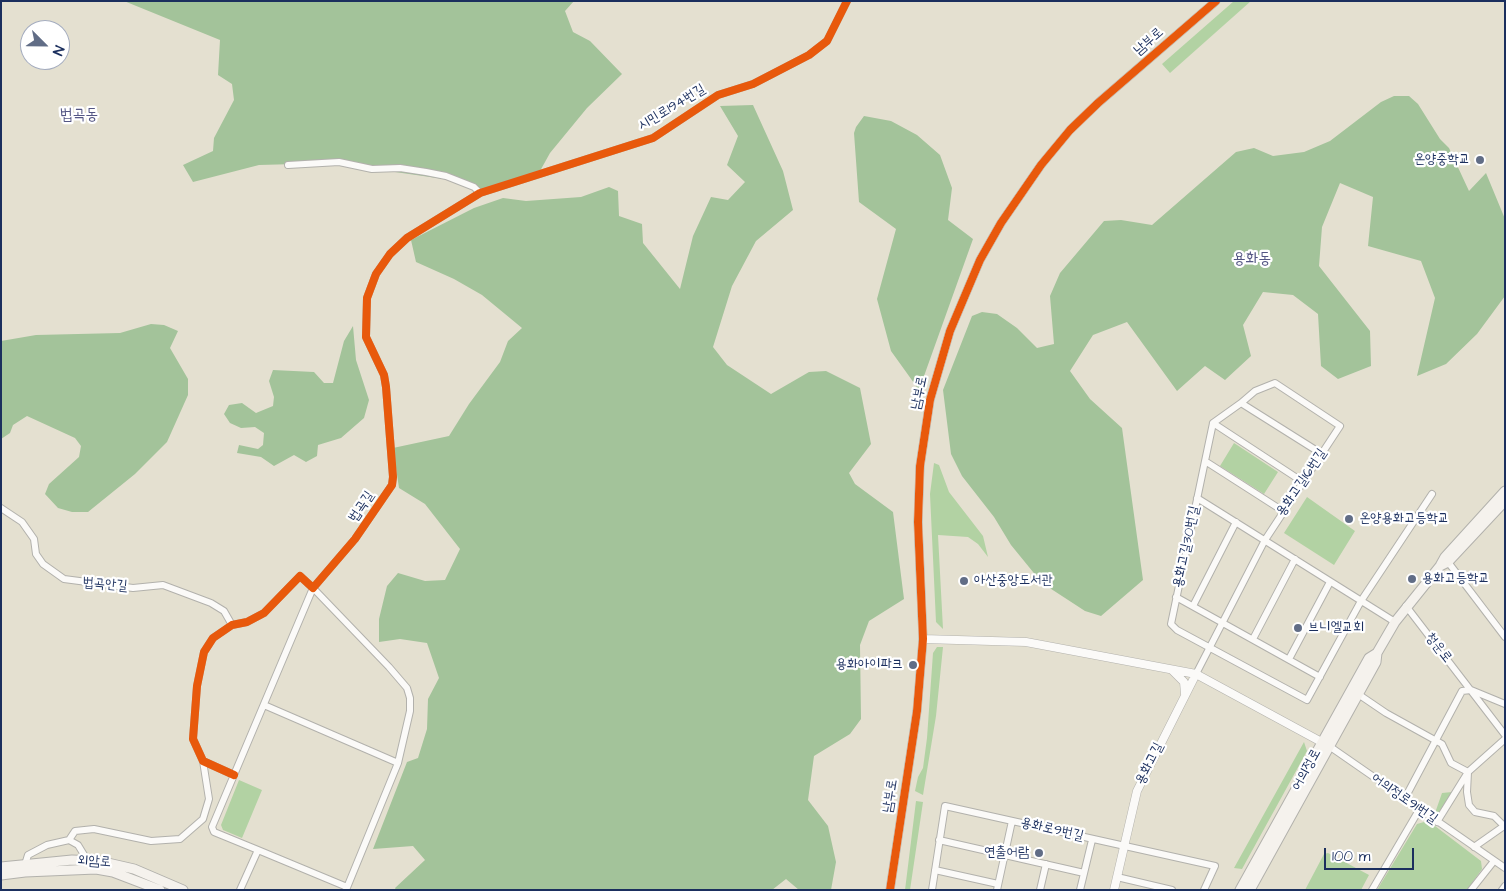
<!DOCTYPE html>
<meta charset="utf-8">
<style>
body{margin:0}
#map{position:relative;width:1506px;height:891px;overflow:hidden;background:#e4e0d0;font-family:"Architects Daughter",sans-serif}
canvas{display:block}
.frame{position:absolute;inset:0;border:2px solid #1b2f5e;pointer-events:none}
.north{position:absolute;left:20px;top:20px;width:50px;height:50px;box-sizing:border-box;background:#fff;border:1px solid #a4acbf;border-radius:50%;rotate:113deg;font-size:14px;font-weight:700;line-height:20px;text-align:center;color:#1b2f5e}
.north::after{content:'';display:block;margin:auto;width:18px;height:22px;background:#616d86;clip-path:polygon(50% 0,100% 100%,50% 72%,0 100%)}
.scale{position:absolute;left:1324px;top:848px;width:90px;height:22px;box-sizing:border-box;border:2px solid #1b2f5e;border-top:0;padding-left:6px;font-size:15px;line-height:18px;white-space:nowrap;color:#1b2f5e;-webkit-text-stroke:4px #fff;paint-order:stroke}
</style>
<div id="map">
<canvas width="1506" height="891"></canvas>
<div class="frame"></div>
<div class="north">N</div>
<div class="scale">100 m</div>
</div>
<script>
const ctx = document.querySelector('canvas').getContext('2d');
ctx.lineJoin = 'round';
function paint(path, color) {
  ctx.fillStyle = color;
  ctx.fill(path, 'evenodd');
}
function toPath(rows) {
  const path = new Path2D();
  for (const r of rows) {
    path.moveTo(r[0], r[1]);
    for (let i = 2; i < r.length; i += 2) path.lineTo(r[i], r[i + 1]);
  }
  return path;
}
function strokePath(path, color, width, dash) {
  ctx.strokeStyle = color;
  ctx.lineWidth = width;
  ctx.lineCap = dash ? 'butt' : 'round';
  ctx.setLineDash(dash || []);
  ctx.stroke(path);
}
function write(font, color, halo, rows, align = 'center') {
  ctx.font = font + ' "Architects Daughter","Poor Story",sans-serif';
  ctx.lineWidth = 4.5;
  ctx.setLineDash([]);
  ctx.textBaseline = 'middle';
  ctx.strokeStyle = halo;
  ctx.fillStyle = color;
  for (const [text, x, y, turn = 0] of rows) {
    ctx.save();
    ctx.translate(x, y);
    ctx.rotate((+turn || 0) * Math.PI / 180);
    ctx.textAlign = isNaN(turn) ? turn : align;
    if (halo) ctx.strokeText(text, 0, 0);
    ctx.fillText(text, 0, 0);
    ctx.restore();
  }
}
const green = toPath([
 [1234,1,1251,1,1170,73,1162,64],
 [1234,443,1278,472,1264,494,1220,466],
 [934,463,939,465,949,492,983,536,988,557,978,544,968,537,938,535,943,629,936,622,930,494],
 [1307,497,1355,531,1334,565,1284,533],
 [937,647,943,647,936,716,923,795,915,791,918,777,923,768,927,738,933,653],
 [1304,742,1307,751,1242,869,1234,868],
 [239,780,262,790,242,838,223,830,221,825],
 [1452,792,1439,812,1435,813,1442,793],
 [916,801,923,802,910,890,905,890],
 [1424,822,1435,826,1481,861,1482,869,1467,890,1377,890,1417,824],
 [1328,853,1369,875,1361,890,1305,890,1324,854]
]);
const forest = toPath([
 [124,1,574,1,565,11,573,32,590,41,622,74,587,108,550,153,540,171,485,193,458,181,332,163,259,165,193,182,183,165,213,151,214,138,234,100,232,84,218,75,220,40],
 [1394,96,1409,96,1418,104,1440,139,1449,148,1469,191,1486,173,1505,219,1505,296,1477,334,1446,364,1417,376,1435,298,1421,261,1368,246,1373,197,1340,183,1322,227,1319,266,1370,331,1371,366,1338,379,1321,366,1318,314,1293,295,1263,292,1243,325,1251,356,1225,380,1205,366,1177,391,1127,322,1093,335,1070,371,1090,399,1122,428,1143,580,1101,616,1085,611,1042,583,1011,545,994,517,962,476,951,454,943,390,972,316,982,312,997,314,1017,328,1037,348,1054,344,1050,296,1060,273,1104,221,1121,220,1152,225,1236,152,1254,148,1273,156,1304,152,1330,141,1381,102],
 [753,105,783,171,793,210,756,241,732,286,713,347,727,365,771,394,809,372,826,371,860,388,871,444,849,473,855,484,893,512,904,599,869,621,860,645,861,719,850,734,814,756,808,800,828,826,836,862,831,890,799,890,786,879,772,890,396,890,395,888,425,860,413,846,373,849,407,762,418,758,427,729,428,699,439,678,427,643,400,639,379,642,379,619,387,586,398,573,425,581,445,580,460,549,425,504,399,488,393,448,449,436,469,404,500,362,508,341,522,328,482,295,454,279,416,262,411,240,474,208,503,198,526,201,581,197,609,187,618,191,619,216,642,224,643,243,680,289,693,236,711,197,728,200,745,182,727,165,738,136,720,106],
 [864,116,891,121,917,135,940,155,952,188,948,220,973,239,919,390,891,351,877,299,896,229,859,202,854,133,856,127],
 [151,324,164,325,178,331,170,348,188,379,188,395,167,442,135,474,88,512,72,512,58,508,45,494,49,484,79,457,81,446,75,438,27,416,13,425,10,433,1,439,1,341,36,335,120,333],
 [353,326,356,360,369,400,364,418,341,438,318,445,317,456,306,462,294,455,274,466,261,457,237,453,239,445,258,449,263,445,264,433,255,427,241,428,230,423,224,414,229,405,242,403,256,413,273,406,274,397,269,381,273,370,314,372,324,383,333,383,344,341]
]);
const minor = toPath([
 [288,165,339,162,372,169,400,168,426,172,446,176,474,187,480,193],
 [1241,403,1213,423,1205,461,1283,511],
 [1213,423,1303,482],
 [1205,461,1171,624,1177,630,1307,700,1361,601,1432,494],
 [1197,498,1395,622],
 [1,508,22,522,34,539,36,554,43,564,64,579,133,588,163,585,211,603,224,611,232,625],
 [1448,562,1505,637],
 [1176,597,1320,677],
 [1193,606,1236,522],
 [1406,606,1505,735],
 [1253,639,1295,559],
 [1289,659,1330,582],
 [1196,674,1265,540,1340,426,1275,383,1255,391,1241,403,1322,454],
 [1358,694,1386,713,1442,744,1451,763,1468,772,1467,792,1469,805,1475,812,1494,816,1505,827],
 [264,705,398,763],
 [1329,746,1505,868],
 [234,775,203,761,193,739,197,686,204,652,213,638,232,625,247,622,264,613,300,576,313,588,355,539,392,485,393,477,386,387,384,375,366,337,367,298,376,274,390,254,407,238,480,193,653,138,718,95,753,84,809,55,827,41,847,1],
 [1404,800,1462,691,1471,690,1505,704],
 [1437,822,1468,772,1505,739],
 [69,840,78,845,89,863],
 [939,840,1084,873],
 [1474,847,1504,826],
 [258,850,347,887],
 [24,868,28,855,47,845,69,840,75,831,94,829,151,841,180,839,203,819,209,799,203,761],
 [935,870,998,884],
 [1117,877,1172,890],
 [240,890,258,850,214,832,212,827,313,588,389,667,407,688,410,698,410,711,398,763,346,890],
 [932,890,945,806,1215,866,1204,890],
 [997,890,1012,821],
 [1040,890,1046,864],
 [1080,890,1092,840],
 [1372,890,1419,810],
 [1471,890,1494,861],
 [1502,890,1505,886]
]);
const tertiary = toPath([
 [923,639,1026,642,1196,674,1327,745],
 [1173,671,1184,682,1185,694],
 [890,890,917,711,923,639,918,522,920,466,930,400,950,331,980,260,1001,223,1041,165,1070,130,1098,103,1216,1],
 [1114,890,1137,791,1196,674]
]);
const secondary = toPath([
 [1440,566,1448,562,1505,501],
 [1,867,72,860,99,861,134,869,183,890],
 [1,875,25,872,96,869,113,872,160,890],
 [1240,890,1369,658,1377,653],
 [1250,890,1376,662,1377,653,1395,622,1440,566,1445,557,1505,491]
]);
const cycleway = toPath([
 [234,775,203,761,193,739,197,686,204,652,213,638,232,625,247,622,264,613,300,576,313,588,355,539,392,485,393,477,386,387,384,375,366,337,367,298,376,274,390,254,407,238,480,193,653,138,718,95,753,84,809,55,827,41,847,1],
 [890,890,917,711,923,639,918,522,920,466,930,400,950,331,980,260,1001,223,1041,165,1070,130,1098,103,1216,1]
]);
const markers = [
 [1480,160,5,"#616d86"],
 [1349,519,5,"#616d86"],
 [1412,579,5,"#616d86"],
 [964,581,5,"#616d86"],
 [1298,628,5,"#616d86"],
 [913,665,5,"#616d86"],
 [1039,853,5,"#616d86"]
];
const streetNames = [
 ["남부로",1149,42,-41],
 ["시민로194번길",672,108,-31],
 ["남부로",920,393,-78],
 ["용화고길16번길",1302,483,-56],
 ["법곡길",362,507,-56],
 ["용화고길30번길",1187,547,-78],
 ["법곡안길",105,585,5],
 ["청운로",1438,648,52],
 ["용화고길",1150,764,-63],
 ["어의정로",1307,770,-61],
 ["남부로",891,796,-81],
 ["어의정로91번길",1404,799,35],
 ["용화로9번길",1052,830,13],
 ["외암로",94,862,4]
];
const poiNames = [
 ["온양중학교",1470,160,"right"],
 ["온양용화고등학교",1359,519],
 ["용화고등학교",1422,579],
 ["아산중앙도서관",974,581],
 ["브니엘교회",1308,628],
 ["용화아이파크",903,665,"right"],
 ["연출어람",1029,853,"right"]
];
const quarterNames = [
 ["법곡동",79,116],
 ["용화동",1252,260]
];
paint(green, '#b2d2a3');
paint(forest, '#a3c39a');
strokePath(minor, '#b2b1ac', 8);
strokePath(tertiary, '#b2b1ac', 9);
strokePath(secondary, '#b2b1ac', 11);
strokePath(minor, '#fbfaf8', 6);
strokePath(tertiary, '#fbfaf8', 8);
strokePath(secondary, '#f5f2ed', 9);
strokePath(cycleway, '#e8590c', 8);
for (const [x, y, r, color] of markers) {
  const dot = new Path2D();
  dot.arc(x, y, r, 0, 2 * Math.PI);
  ctx.fillStyle = color;
  ctx.fill(dot);
  strokePath(dot, '#fff', 2);
}
write('14px', '#1b2f5e', '#fff', streetNames);
write('14px', '#1b2f5e', '#fff', poiNames, 'left');
write('16px', '#545684', '#fff', quarterNames);
</script>
